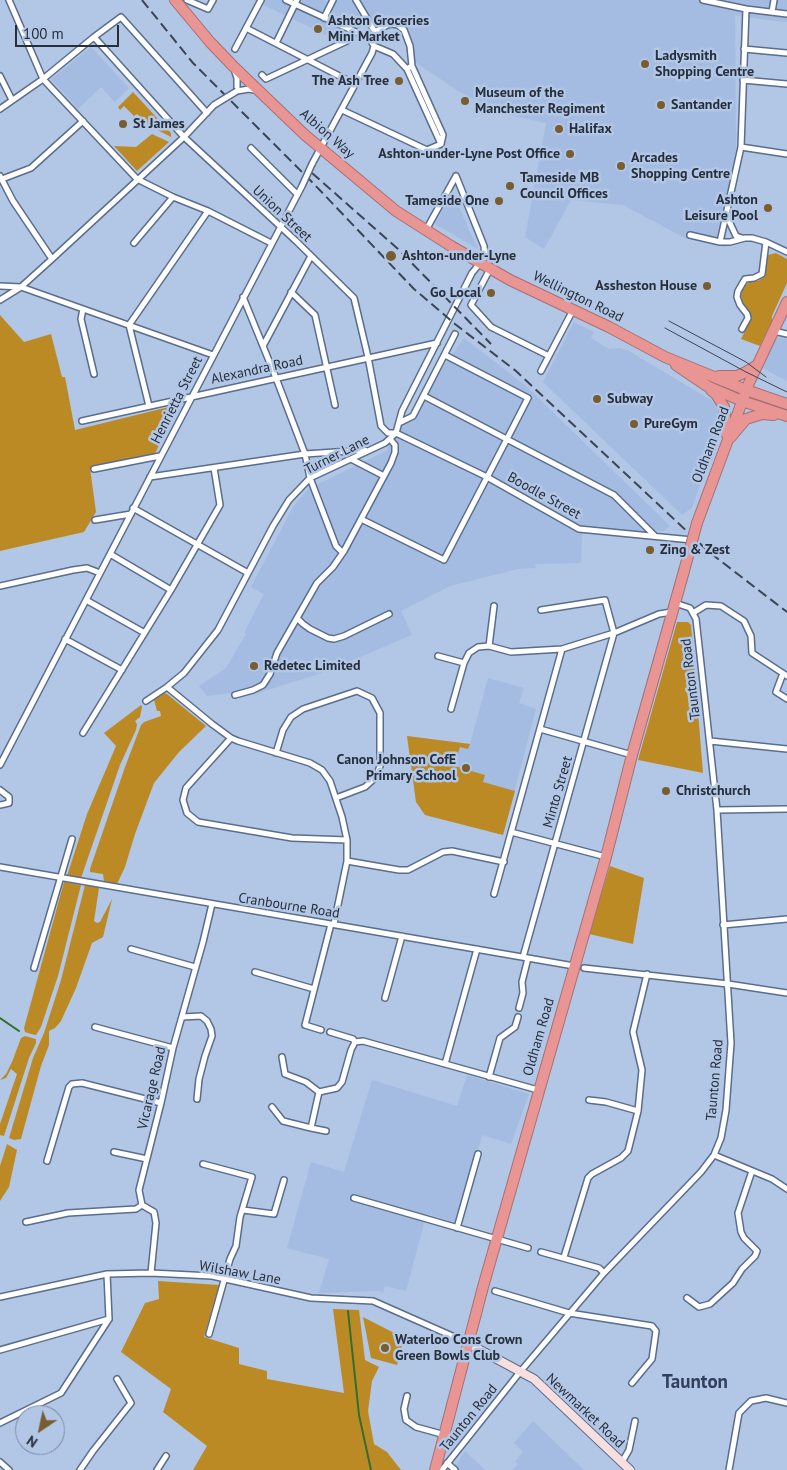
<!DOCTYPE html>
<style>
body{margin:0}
#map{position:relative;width:787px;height:1470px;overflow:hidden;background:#b2c6e6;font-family:"PT Sans",sans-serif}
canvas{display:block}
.north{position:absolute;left:15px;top:1405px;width:50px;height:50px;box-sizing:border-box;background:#b2c6e6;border:1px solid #7a8aa2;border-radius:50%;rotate:214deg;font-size:14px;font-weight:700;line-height:20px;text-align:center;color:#272f3b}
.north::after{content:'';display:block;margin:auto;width:18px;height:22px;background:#775d2f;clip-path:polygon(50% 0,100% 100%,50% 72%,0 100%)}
.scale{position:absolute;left:15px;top:25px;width:104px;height:22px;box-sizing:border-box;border:2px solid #272f3b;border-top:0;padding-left:6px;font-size:15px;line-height:18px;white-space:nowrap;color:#272f3b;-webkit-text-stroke:4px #b2c6e6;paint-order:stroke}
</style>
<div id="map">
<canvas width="787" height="1470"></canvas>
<div class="north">N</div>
<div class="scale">100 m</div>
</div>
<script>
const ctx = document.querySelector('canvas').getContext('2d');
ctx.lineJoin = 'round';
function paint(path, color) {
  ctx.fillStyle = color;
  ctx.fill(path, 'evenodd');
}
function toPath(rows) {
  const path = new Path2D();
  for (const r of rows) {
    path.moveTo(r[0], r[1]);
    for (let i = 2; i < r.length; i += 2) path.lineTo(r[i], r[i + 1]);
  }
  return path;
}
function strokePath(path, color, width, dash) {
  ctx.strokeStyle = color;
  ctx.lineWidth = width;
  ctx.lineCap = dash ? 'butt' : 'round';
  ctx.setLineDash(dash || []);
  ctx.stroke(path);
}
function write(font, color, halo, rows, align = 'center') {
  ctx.font = font + ' "PT Sans",sans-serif';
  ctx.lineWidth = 5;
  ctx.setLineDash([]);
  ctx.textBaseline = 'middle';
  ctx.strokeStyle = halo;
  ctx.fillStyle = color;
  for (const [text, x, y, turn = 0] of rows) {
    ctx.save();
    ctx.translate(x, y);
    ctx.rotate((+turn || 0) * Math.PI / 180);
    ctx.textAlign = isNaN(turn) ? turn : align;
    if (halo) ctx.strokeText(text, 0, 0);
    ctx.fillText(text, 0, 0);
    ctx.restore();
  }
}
const built = toPath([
 [253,0,323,0,328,2,329,0,787,0,787,22,766,20,735,15,736,147,725,247,685,238,623,205,571,200,544,249,525,237,546,123,501,113,458,91,415,62,412,66,410,46,401,18,387,15,359,28,343,22,332,38],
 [91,47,129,88,115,102,101,87,78,109,51,79],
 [452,192,478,249,435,224],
 [574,322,594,332,591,338,609,349,620,348,629,351,711,400,718,409,720,418,717,436,692,508,682,515,543,382],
 [775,337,787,339,787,381,763,368],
 [464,338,526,386,670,526,664,531,582,534,581,563,535,564,536,568,518,569,450,586,401,611,412,635,322,673,252,695,236,698,232,693,207,696,199,686,226,668,246,634,244,633,264,594,251,587,293,507,308,489,386,451,396,433],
 [488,678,524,688,519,703,536,709,503,835,425,815,416,802,407,736,470,744],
 [467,1075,529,1094,511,1144,482,1135,458,1223,428,1214,423,1227,406,1291,385,1286,383,1293,379,1291,319,1293,329,1259,287,1248,311,1162,344,1172,372,1080,457,1106],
 [533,1421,584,1470,512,1470,518,1464,515,1461,523,1452,514,1443],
 [465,1451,485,1470,458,1470,455,1467]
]);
const green = toPath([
 [133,92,171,133,171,137,150,126,137,114,134,116,124,106,120,110,118,107],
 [152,134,169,142,137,171,114,146,136,147],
 [776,253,787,259,787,283,772,316,772,321,760,346,741,339,751,319,750,315,742,301,741,295,743,288,750,281,758,281,762,278,765,273,768,255],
 [0,315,24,342,51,334,62,377,65,377,75,430,177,405,155,454,90,468,96,512,84,532,0,551],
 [677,622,688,622,691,625,703,773,638,760],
 [163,693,167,694,206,726,179,752,154,783,135,834,125,867,117,884,104,881,103,874,90,872,90,869,125,767,141,725,144,722,161,716,160,711,157,711,154,700],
 [141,705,142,707,140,717,135,721,137,724,136,730,120,765,81,878,67,876,87,814,116,746,104,733],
 [407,736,470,744,468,749,460,747,454,766,485,775,483,782,515,791,503,835,425,815,416,802],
 [610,866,644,878,633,944,589,934],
 [64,882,81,885,58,976,41,1027,36,1035,31,1034,25,1032,24,1028],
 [85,885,99,888,94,921,97,923,100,922,112,899,103,937,92,943,76,988,61,1021,55,1028,49,1031,49,1045,41,1066,21,1139,14,1140,9,1138,33,1058,44,1033,61,980],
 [25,1036,36,1039,36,1043,29,1058,4,1136,0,1135,0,1124,17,1074,11,1069,6,1078,0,1080,6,1074,12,1062,21,1038],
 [7,1144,17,1150,9,1187,0,1201,0,1166],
 [158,1281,219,1285,204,1337,239,1348,239,1364,267,1371,267,1379,344,1393,333,1309,359,1310,365,1360,379,1367,372,1381,368,1411,374,1444,387,1452,401,1470,193,1470,207,1446,163,1412,171,1389,121,1352,145,1303,159,1299],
 [363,1317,404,1338,397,1365,371,1358]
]);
const stream = toPath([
 [0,1018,19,1031],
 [348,1311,359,1415,371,1470]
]);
const street = toPath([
 [9,0,43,79,137,179,173,197,208,211,271,243],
 [187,0,208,9,213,0],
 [286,0,369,38],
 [356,0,375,32],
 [703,0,746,9,787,14],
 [772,12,774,0],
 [324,18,333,0],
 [246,28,355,84],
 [94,37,184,137,296,241,354,298,368,357,381,426,388,433,396,433,487,477,579,529,692,540],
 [369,38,374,46,393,54,407,69,441,144],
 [369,38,375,32,387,25,392,24,398,25,404,30,410,46,412,66,410,67],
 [276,43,297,0],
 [235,49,261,0],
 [744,49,787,53],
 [412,66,443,135,441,144],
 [235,72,237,78,237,91,249,89,254,90],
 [262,75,266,79,347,41,351,31],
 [0,76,12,100],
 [743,80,787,84],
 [0,109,43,79,94,37,121,17,207,113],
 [342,110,427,150,441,144],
 [741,147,787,154],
 [251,148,297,194],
 [312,164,372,53,374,46],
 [0,176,13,201,52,259],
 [2,179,31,168,83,121],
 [728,215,729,221,736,236,742,238],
 [426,230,456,176],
 [690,235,720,242,730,242,745,238,752,238,766,242,787,252],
 [720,242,741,147,746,9],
 [134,243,173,197],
 [490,269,471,305,491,327,549,356],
 [0,286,21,287,213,355],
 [291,292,315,315,335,405],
 [243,297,276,378,305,454,310,478,336,546,341,551,344,551,391,463,395,452,395,445,390,439],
 [0,300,21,287,52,259,184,137,214,105],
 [83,309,81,319,94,374],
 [742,329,748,318,747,314,740,305,737,297,738,291,745,279,754,278,762,274,766,242],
 [774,331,787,334],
 [263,346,311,256],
 [541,371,573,310],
 [424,396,614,495,654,535],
 [149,406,129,325,208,211],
 [82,421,437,343],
 [401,422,413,416,455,334],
 [351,459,384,476],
 [94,469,160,456],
 [150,477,305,454,365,450],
 [133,508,248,573],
 [361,519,444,560,507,439,528,398,445,355],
 [95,520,131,514],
 [110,554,171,590],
 [0,586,73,570,87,568,100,573],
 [86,600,143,632],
 [693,613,706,605,721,606,744,621,751,636,752,653,787,676],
 [297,618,303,624,310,629,328,638,334,639,344,636,389,614],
 [65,639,122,670],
 [489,646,494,606],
 [438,656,464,663],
 [782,676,776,692,787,699],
 [167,687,212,724,231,738,238,741,310,763,322,770,330,781,342,817,347,840,347,861,334,924],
 [235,695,253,690,263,685,270,674,277,653,317,583,333,567,344,551],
 [146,701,167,687,184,673,218,630,273,526,289,500,310,478,385,443,396,433,402,411,472,273,485,257,484,246,456,176],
 [451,709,464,663,469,653,478,647,489,646,511,652,562,649,614,633,659,614,672,612],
 [540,729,632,755],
 [83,733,171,590,220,505,214,468],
 [231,738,186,788,183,800,187,813,198,822,292,838,347,840],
 [710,741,787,749],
 [276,753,283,730,291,717,303,709,357,691,372,698,380,713,380,766,376,777,365,787,336,798],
 [0,765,302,186],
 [0,790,9,797,9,803,0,805],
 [717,810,787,809],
 [511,832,606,857],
 [347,861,399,870,408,870,443,852,452,851,504,862],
 [0,867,574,966],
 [494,894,562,649],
 [723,925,787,919],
 [131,949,195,967],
 [523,957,614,633,605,600,541,610],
 [34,968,72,839],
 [584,968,728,984,787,993],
 [255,972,314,989],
 [385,998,402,936],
 [519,1008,523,993,522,982,528,958],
 [182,1017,201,1016,207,1021,211,1029,212,1036,205,1056,199,1079,197,1099],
 [95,1027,173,1048],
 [321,1030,305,1025,331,924],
 [330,1032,353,1039,355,1042,363,1041,538,1090],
 [282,1057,285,1074,306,1082,319,1092],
 [445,1064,477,949],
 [489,1077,500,1038,515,1027,518,1017],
 [589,1100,606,1102,638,1111],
 [272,1107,283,1121,311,1128,319,1092,337,1088,342,1082,351,1050,355,1042],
 [311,1128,326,1131],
 [114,1152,147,1159],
 [714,1155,772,1179,787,1189],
 [47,1161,69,1087,72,1084,82,1083,161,1103],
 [203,1164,252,1177,240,1217,236,1246,230,1259,209,1334],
 [354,1198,528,1248],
 [243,1210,274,1214,284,1180],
 [26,1222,68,1213,136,1209,142,1205],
 [457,1228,478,1154],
 [541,1252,599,1268,604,1273],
 [564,1257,588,1178,592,1174,621,1158,628,1151,638,1111,642,1070,633,1032,647,974],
 [151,1273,156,1223,154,1212,142,1205,139,1190,161,1103,173,1048,203,942,212,904],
 [495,1291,569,1313,652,1326,656,1331,652,1359,632,1383],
 [0,1297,107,1274,151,1273,212,1276,311,1298,373,1301,468,1343],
 [687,1298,699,1307,710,1304,733,1283,742,1269,755,1256,757,1251,744,1238,741,1232,738,1213,752,1171],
 [0,1350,109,1319],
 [407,1396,404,1409,406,1420,416,1427,445,1435],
 [0,1423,61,1393,109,1319,107,1274],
 [0,1462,9,1470],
 [622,1462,629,1450,635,1421],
 [447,1463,455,1470],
 [80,1470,93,1451,131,1403,117,1379],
 [157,1470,166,1456],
 [442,1470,520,1372,604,1273,701,1172,714,1155,721,1138,726,1110,731,1043,717,810,696,619,690,608,675,603],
 [729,1470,739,1413,751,1401,766,1398,787,1403]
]);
const secondary = toPath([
 [469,1344,534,1379,630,1470]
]);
const highway = toPath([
 [175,0,210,42,233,66,305,135,396,211,451,246,510,280,609,327,665,357,746,390,787,404],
 [676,365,707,386,742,401,787,416],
 [719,376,737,376,746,372,756,366],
 [711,390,716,394,724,407,727,435],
 [730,438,746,419,762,414,774,415],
 [697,523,749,383,787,302],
 [435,1470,483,1287,606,857,632,755,684,571]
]);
const tram = toPath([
 [669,321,746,362,766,377],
 [665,328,746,372,787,392]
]);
const rail = toPath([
 [142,0,193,63,313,183,414,289,455,324,516,371,709,552,787,612],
 [312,173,398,249,491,344]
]);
const streetBridge = toPath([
 [214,105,237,91],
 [302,186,312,164]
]);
const highwayBridge = toPath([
 [684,571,697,523]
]);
const markers = [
 [318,29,5,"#775d2f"],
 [645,64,5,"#775d2f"],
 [399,81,5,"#775d2f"],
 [465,101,5,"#775d2f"],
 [661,105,5,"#775d2f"],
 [123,124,5,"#775d2f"],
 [559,129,5,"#775d2f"],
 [570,154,5,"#775d2f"],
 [621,166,5,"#775d2f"],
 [510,186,5,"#775d2f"],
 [499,201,5,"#775d2f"],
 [768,208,5,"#775d2f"],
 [391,256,6,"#775d2f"],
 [707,286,5,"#775d2f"],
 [491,293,5,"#775d2f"],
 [597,399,5,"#775d2f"],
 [634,424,5,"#775d2f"],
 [650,550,5,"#775d2f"],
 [254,666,5,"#775d2f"],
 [466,768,5,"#775d2f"],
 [666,791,5,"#775d2f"],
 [385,1348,5,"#775d2f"]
];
const poiNames = [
 ["Ashton Groceries",328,21],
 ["Mini Market",328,37],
 ["Ladysmith",655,56],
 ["Shopping Centre",655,72],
 ["The Ash Tree",389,81,"right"],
 ["Museum of the",475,93],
 ["Manchester Regiment",475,109],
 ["Santander",671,105],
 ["St James",133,124],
 ["Halifax",569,129],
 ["Ashton-under-Lyne Post Office",560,154,"right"],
 ["Arcades",631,158],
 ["Shopping Centre",631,174],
 ["Tameside MB",520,178],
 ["Council Offices",520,194],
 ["Ashton",758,200,"right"],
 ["Leisure Pool",758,216,"right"],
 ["Tameside One",489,201,"right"],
 ["Ashton-under-Lyne",402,256],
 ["Assheston House",697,286,"right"],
 ["Go Local",481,293,"right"],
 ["Subway",607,399],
 ["PureGym",644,424],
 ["Zing & Zest",660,550],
 ["Redetec Limited",264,666],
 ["Canon Johnson CofE",456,760,"right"],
 ["Primary School",456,776,"right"],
 ["Christchurch",676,791],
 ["Waterloo Cons Crown",395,1340],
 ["Green Bowls Club",395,1356]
];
const streetNames = [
 ["Albion Way",327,134,41],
 ["Union Street",282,214,43],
 ["Wellington Road",578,297,26],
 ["Alexandra Road",257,370,-12],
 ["Henrietta Street",177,400,-63],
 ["Oldham Road",711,445,-69],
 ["Turner Lane",337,455,-27],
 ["Boodle Street",544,496,29],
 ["Taunton Road",691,679,-97],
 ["Minto Street",558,792,-74],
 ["Cranbourne Road",289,906,9],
 ["Oldham Road",539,1037,-74],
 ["Taunton Road",715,1080,-85],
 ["Vicarage Road",152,1088,-77],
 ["Wilshaw Lane",240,1273,10],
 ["Newmarket Road",585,1411,43],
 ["Taunton Road",469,1418,-51]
];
const districtNames = [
 ["Taunton",695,1383]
];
paint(built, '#a4bce2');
paint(green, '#bc8a25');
strokePath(stream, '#346d2e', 2);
strokePath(street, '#5b6d8a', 8);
strokePath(secondary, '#5b6d8a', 10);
strokePath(highway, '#a47175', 12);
strokePath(street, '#fff', 5);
strokePath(secondary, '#f8dfdf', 8);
strokePath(highway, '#e89594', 10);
strokePath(tram, '#3c4554', 1);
strokePath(rail, '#3c4554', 2, [10, 5]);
strokePath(streetBridge, '#5b6d8a', 8, []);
strokePath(highwayBridge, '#a47175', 12, []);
strokePath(streetBridge, '#fff', 5);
strokePath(highwayBridge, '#e89594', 10);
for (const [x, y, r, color] of markers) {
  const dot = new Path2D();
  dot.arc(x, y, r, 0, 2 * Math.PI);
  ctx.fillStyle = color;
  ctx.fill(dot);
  strokePath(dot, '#b2c6e6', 2);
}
write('bold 14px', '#272f3b', '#b2c6e6', poiNames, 'left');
write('14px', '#272f3b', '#b2c6e6', streetNames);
write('bold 19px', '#30405a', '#b2c6e6', districtNames);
</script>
